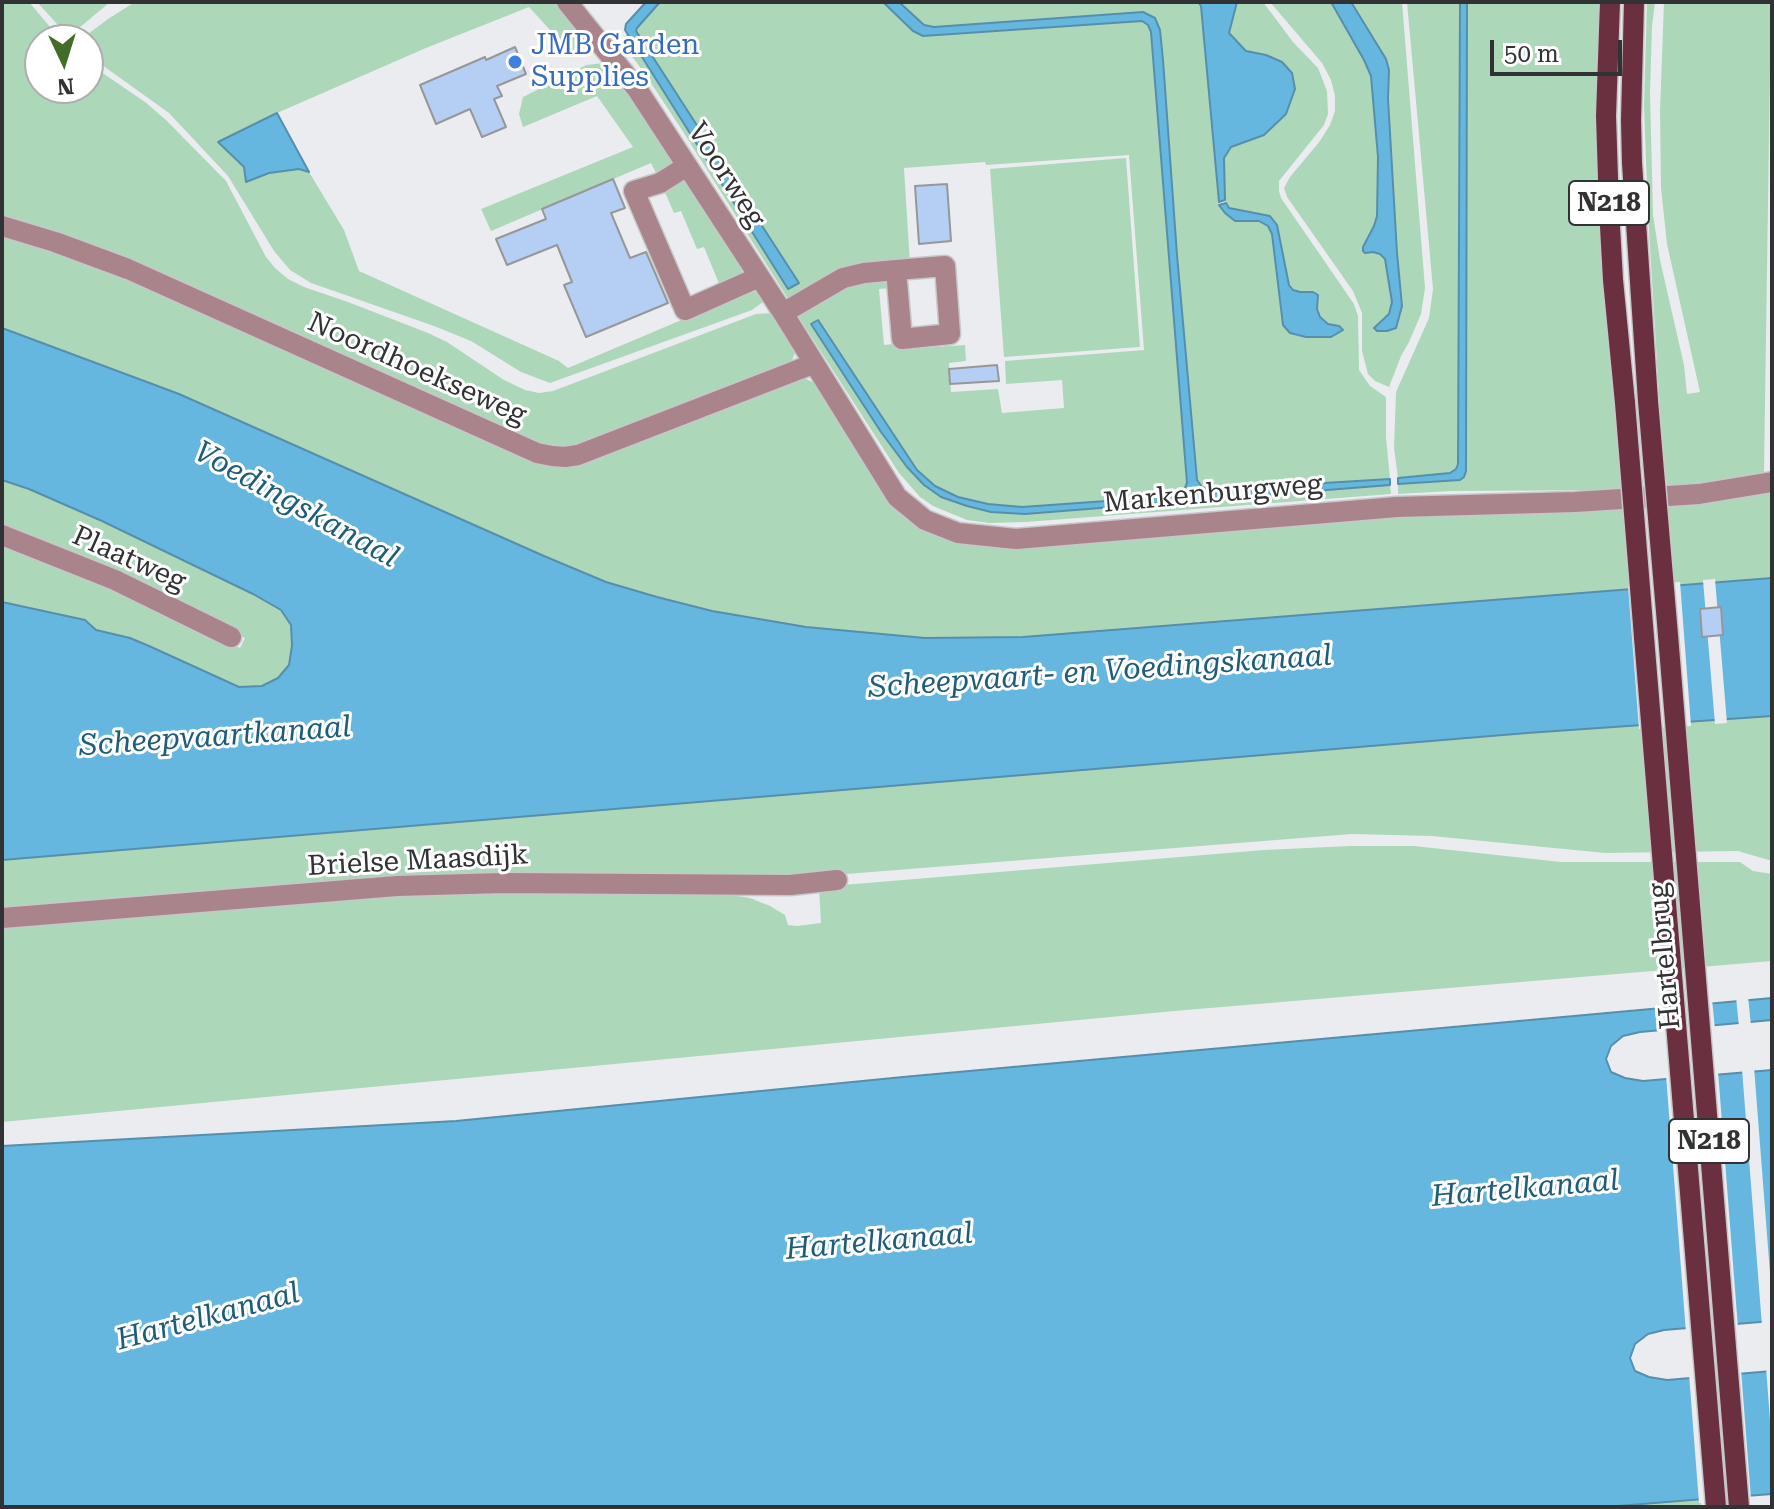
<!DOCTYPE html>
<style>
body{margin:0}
#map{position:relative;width:1774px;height:1509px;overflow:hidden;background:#ebecef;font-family:"Roboto Serif",serif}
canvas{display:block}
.frame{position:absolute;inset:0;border:4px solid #313233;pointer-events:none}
.north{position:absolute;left:24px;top:24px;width:80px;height:80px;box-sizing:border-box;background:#fff;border:2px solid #adadad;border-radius:50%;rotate:176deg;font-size:22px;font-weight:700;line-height:32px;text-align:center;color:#313233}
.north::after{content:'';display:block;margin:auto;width:28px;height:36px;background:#426c28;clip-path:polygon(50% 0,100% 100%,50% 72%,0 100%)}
.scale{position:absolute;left:1490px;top:40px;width:132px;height:36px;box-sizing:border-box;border:4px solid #313233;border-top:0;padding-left:10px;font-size:24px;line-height:28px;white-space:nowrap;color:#313233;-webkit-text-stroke:6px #fff;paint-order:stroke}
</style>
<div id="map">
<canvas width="1774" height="1509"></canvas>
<div class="frame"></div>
<div class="north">N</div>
<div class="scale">50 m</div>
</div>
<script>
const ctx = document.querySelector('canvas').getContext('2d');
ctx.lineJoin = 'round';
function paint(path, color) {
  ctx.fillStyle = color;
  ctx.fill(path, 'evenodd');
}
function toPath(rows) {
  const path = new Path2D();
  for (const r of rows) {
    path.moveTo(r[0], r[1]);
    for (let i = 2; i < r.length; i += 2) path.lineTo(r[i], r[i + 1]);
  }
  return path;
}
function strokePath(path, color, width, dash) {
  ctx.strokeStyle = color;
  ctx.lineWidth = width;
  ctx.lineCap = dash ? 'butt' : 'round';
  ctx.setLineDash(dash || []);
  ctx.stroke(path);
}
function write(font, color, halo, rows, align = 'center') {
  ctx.font = font + ' "Roboto Serif",serif';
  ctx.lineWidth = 6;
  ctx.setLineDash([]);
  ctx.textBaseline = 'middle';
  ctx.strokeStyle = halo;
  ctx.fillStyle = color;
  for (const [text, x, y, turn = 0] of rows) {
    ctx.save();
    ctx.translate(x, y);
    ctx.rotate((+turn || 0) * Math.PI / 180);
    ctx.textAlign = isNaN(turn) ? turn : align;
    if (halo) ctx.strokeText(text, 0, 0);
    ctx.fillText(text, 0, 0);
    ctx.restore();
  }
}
const green = toPath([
 [2,2,29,2,61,40,40,40,40,88,88,88,88,63,145,102,166,120,226,181,266,257,275,268,288,279,304,287,348,302,428,333,447,342,504,380,525,390,539,393,553,391,756,314,772,313,792,345,795,352,793,358,790,364,594,443,544,450,2,220],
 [37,2,110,2,72,34,67,35],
 [135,2,557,2,580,35,580,41,572,54,529,7,426,48,277,113,219,142,244,167,246,181,269,173,299,169,309,172,344,230,359,271,559,361,568,368,750,291,756,292,763,302,752,310,550,383,521,372,471,341,434,326,311,283,290,270,274,251,228,176,169,113,88,55,88,40,80,40,108,19],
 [660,2,883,2,913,31,1142,21,1148,25,1151,32,1187,483,1184,490,1177,496,1022,507,988,504,958,497,935,486,917,470,811,325,881,432,907,467,924,485,967,506,1108,509,1390,485,1391,494,1026,522,989,523,967,520,933,506,920,497,899,473,798,316,800,312,836,291,860,281,885,280,893,288,879,289,884,345,905,343,906,349,965,345,966,361,949,363,951,392,998,389,1002,413,1064,408,1062,380,1006,384,1005,361,1144,350,1129,155,986,165,985,162,904,168,910,264,798,299,787,297,682,130,643,71,621,42,627,34,788,289,718,156,636,31,636,28],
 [899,2,1198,2,1201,6,1219,205,1225,213,1235,221,1259,221,1268,226,1272,234,1283,325,1290,333,1297,336,1339,326,1328,324,1320,317,1313,292,1300,292,1293,290,1289,284,1277,225,1258,213,1228,208,1225,200,1224,158,1231,147,1264,134,1286,114,1295,89,1266,55,1246,51,1229,33,1237,2,1263,2,1293,42,1318,68,1327,91,1328,114,1324,125,1279,181,1279,191,1281,198,1354,304,1358,316,1359,370,1370,386,1386,397,1386,437,1390,479,1209,490,1202,487,1197,479,1177,255,1163,60,1155,18,1143,12,934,27,924,25],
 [1270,2,1331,2,1364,60,1371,76,1378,157,1377,216,1374,226,1363,247,1366,253,1373,252,1380,254,1385,259,1393,302,1389,314,1374,328,1402,306,1397,253,1388,99,1389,70,1386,59,1351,2,1402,2,1425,288,1421,314,1409,342,1401,356,1389,387,1375,381,1368,374,1362,351,1362,313,1353,291,1287,197,1284,188,1290,177,1320,141,1330,125,1335,111,1335,96,1331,80,1322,63],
 [1407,2,1460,2,1458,464,1456,469,1450,473,1398,478,1394,448,1396,392,1429,318,1433,289],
 [1467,2,1599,2,1596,126,1601,241,1621,490,1452,491,1398,494,1398,484,1460,480,1466,471],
 [1647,2,1655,2,1652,26,1650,93,1653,215,1660,260,1684,365,1687,394,1700,392,1667,244,1661,188,1660,111,1664,2,1771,2,1764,472,1681,486,1667,487,1661,427,1648,214,1644,106],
 [604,63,621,80,673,159,672,164,657,175,651,163,491,231,481,209,633,147,597,96,523,127,519,114,523,97,586,65],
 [1126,158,1140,347,1004,357,990,169],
 [684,179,741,267,742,273,738,280,720,286,704,247,697,249,681,211,674,213,664,190],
 [2,230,119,270,541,460,795,378,806,379,817,384,875,470,952,538,1500,511,1623,509,1629,590,1023,637,926,638,806,627,712,611,657,597,606,582,544,556,179,394,2,328],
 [2,480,29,489,102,521,253,594,280,610,291,625,292,646,289,665,278,678,262,686,239,687,149,646,130,638,96,630,85,620,2,602,2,539,148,601,240,648,245,638,164,595,2,526],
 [1772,491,1772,578,1674,586,1667,505],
 [1772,716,1772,861,1738,851,1605,853,1432,836,1352,834,821,876,2,910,2,860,1527,733],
 [1350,846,1414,846,1561,862,1740,862,1753,871,1772,874,1772,961,1174,1011,2,1122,2,926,435,892,731,895,750,898,770,906,785,915,788,925,797,926,821,923,819,887,1264,850],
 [1705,1499,1705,1507,1605,1507]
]);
const water = toPath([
 [646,2,660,2,637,28,636,31,799,283,788,289,625,30,626,24,646,2],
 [883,2,899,2,924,25,934,27,1143,12,1155,18,1160,30,1163,60,1177,255,1197,480,1202,487,1209,490,1390,479,1390,485,1025,514,991,512,967,506,941,497,924,485,907,467,881,432,811,324,818,320,917,470,935,486,958,497,988,504,1022,507,1177,496,1184,490,1187,483,1151,32,1148,25,1142,21,923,36,913,31,883,2],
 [1198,2,1237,2,1229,33,1246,51,1266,55,1282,62,1292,73,1295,89,1286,114,1264,135,1231,147,1224,158,1225,200,1219,202,1201,6,1198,2],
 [1331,2,1351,2,1386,59,1389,70,1388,99,1397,253,1402,306,1396,328,1387,331,1377,331,1374,328,1389,314,1392,302,1385,259,1380,254,1373,252,1365,253,1363,251,1363,247,1374,226,1377,216,1378,157,1371,76,1364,60,1331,2],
 [1460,2,1467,2,1466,471,1464,477,1460,480,1398,484,1398,478,1450,473,1456,469,1458,464,1460,2],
 [277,113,309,172,299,169,269,173,246,182,244,167,218,142,277,113],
 [1226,203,1229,208,1270,216,1277,225,1289,285,1293,290,1300,292,1313,292,1318,295,1317,309,1320,317,1328,324,1339,326,1343,330,1331,337,1306,337,1290,333,1283,325,1272,234,1268,226,1259,221,1235,221,1225,213,1219,205,1226,203],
 [2,328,179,394,544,556,606,582,657,597,712,611,806,627,925,638,1023,637,1772,578,1772,716,1527,733,2,860,2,602,85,620,96,630,130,638,149,646,239,687,262,686,278,678,289,665,292,646,291,625,281,610,253,594,102,521,29,489,2,480,2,328],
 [1772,998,1772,1020,1640,1032,1623,1036,1611,1046,1606,1059,1611,1072,1625,1078,1643,1081,1772,1070,1772,1321,1664,1330,1648,1334,1635,1344,1630,1358,1635,1371,1649,1377,1667,1380,1772,1371,1772,1494,1706,1499,1706,1507,1704,1499,1605,1507,2,1507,2,1146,456,1121,903,1077,1772,998]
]);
const pier = toPath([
 [1715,579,1727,723,1715,724,1703,580],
 [1680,582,1691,726,1639,729,1628,586],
 [1748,996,1751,1026,1739,1027,1736,997],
 [1712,999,1715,1029,1662,1034,1660,1004],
 [1754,1067,1772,1299,1772,1325,1762,1326,1742,1069],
 [1718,1071,1738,1328,1686,1333,1666,1075],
 [1766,1367,1772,1367,1772,1447],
 [1741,1369,1751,1499,1709,1502,1710,1507,1701,1507,1701,1503,1699,1503,1689,1374]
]);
const building = toPath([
 [515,47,526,74,497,86,502,96,494,99,506,127,482,137,470,109,436,124,420,85,485,57,486,60,515,47],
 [613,179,625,208,611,213,630,258,646,252,668,303,586,337,564,285,572,282,557,245,507,265,496,239,546,219,542,209,613,179],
 [947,184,951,241,919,244,915,186,947,184],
 [997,365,999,381,950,384,949,369,997,365],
 [1721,607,1723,635,1702,637,1700,609,1721,607]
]);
const minor = toPath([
 [567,2,637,89,783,313,897,497,925,520,958,533,1016,539,1397,507,1575,502,1699,494,1772,482],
 [687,166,660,183,634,191,685,310,759,277],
 [2,226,55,242,128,269,537,453,552,456,565,457,578,455,813,364],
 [783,313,843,278,864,273,896,270,945,266,950,334,902,339,896,270],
 [2,535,115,580,231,637],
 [2,918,397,886,503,883,790,885,837,880]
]);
const major = toPath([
 [1610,2,1606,116,1609,209,1613,280,1625,403],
 [1634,2,1631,120,1632,163,1648,401],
 [1668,635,1739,1507],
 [1644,637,1716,1507]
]);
const majorBridge = toPath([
 [1648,401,1668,635],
 [1625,403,1644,637]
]);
const markers = [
 [515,62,8,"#3f7fe0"]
];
const shields = [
 [1609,203,80],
 [1709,1141,80]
];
const shieldNames = [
 ["N218",1609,203],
 ["N218",1709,1141]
];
const shopNames = [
 ["JMB Garden",531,46],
 ["Supplies",531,78]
];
const streetNames = [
 ["Voorweg",726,175,57],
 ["Noordhoekseweg",417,369,24],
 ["Markenburgweg",1213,494,-5],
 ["Plaatweg",129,559,24],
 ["Brielse Maasdijk",418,861,-3],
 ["Hartelbrug",1665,956,-95]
];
const waterNames = [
 ["Voedingskanaal",296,505,29],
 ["Scheepvaart- en Voedingskanaal",1100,672,-4],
 ["Scheepvaartkanaal",215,737,-4],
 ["Hartelkanaal",1525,1189,-5],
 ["Hartelkanaal",879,1242,-5],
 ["Hartelkanaal",208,1317,-15]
];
paint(green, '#acd8b9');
paint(water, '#66b7e0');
strokePath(water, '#568fac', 2);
paint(pier, '#ebecef');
paint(building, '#b5cef4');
strokePath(building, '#969799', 2);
strokePath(minor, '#c6c7c9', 23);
strokePath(major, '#c6c7c9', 23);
strokePath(minor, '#a9858b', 20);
strokePath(major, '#6a303f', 20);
strokePath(majorBridge, '#c6c7c9', 23, []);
strokePath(majorBridge, '#6a303f', 20);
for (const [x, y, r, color] of markers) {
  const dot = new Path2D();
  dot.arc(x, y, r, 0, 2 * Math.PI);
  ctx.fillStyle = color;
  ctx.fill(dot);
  strokePath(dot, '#fff', 3);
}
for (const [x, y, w] of shields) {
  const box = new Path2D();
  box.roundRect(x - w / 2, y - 22, w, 44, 6);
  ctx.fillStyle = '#fff';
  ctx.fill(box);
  strokePath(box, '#313233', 2);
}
write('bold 26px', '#313233', null, shieldNames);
write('28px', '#366cbe', '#fff', shopNames, 'left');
write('28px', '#313233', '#fff', streetNames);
write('italic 30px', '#1f5c79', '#fff', waterNames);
</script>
